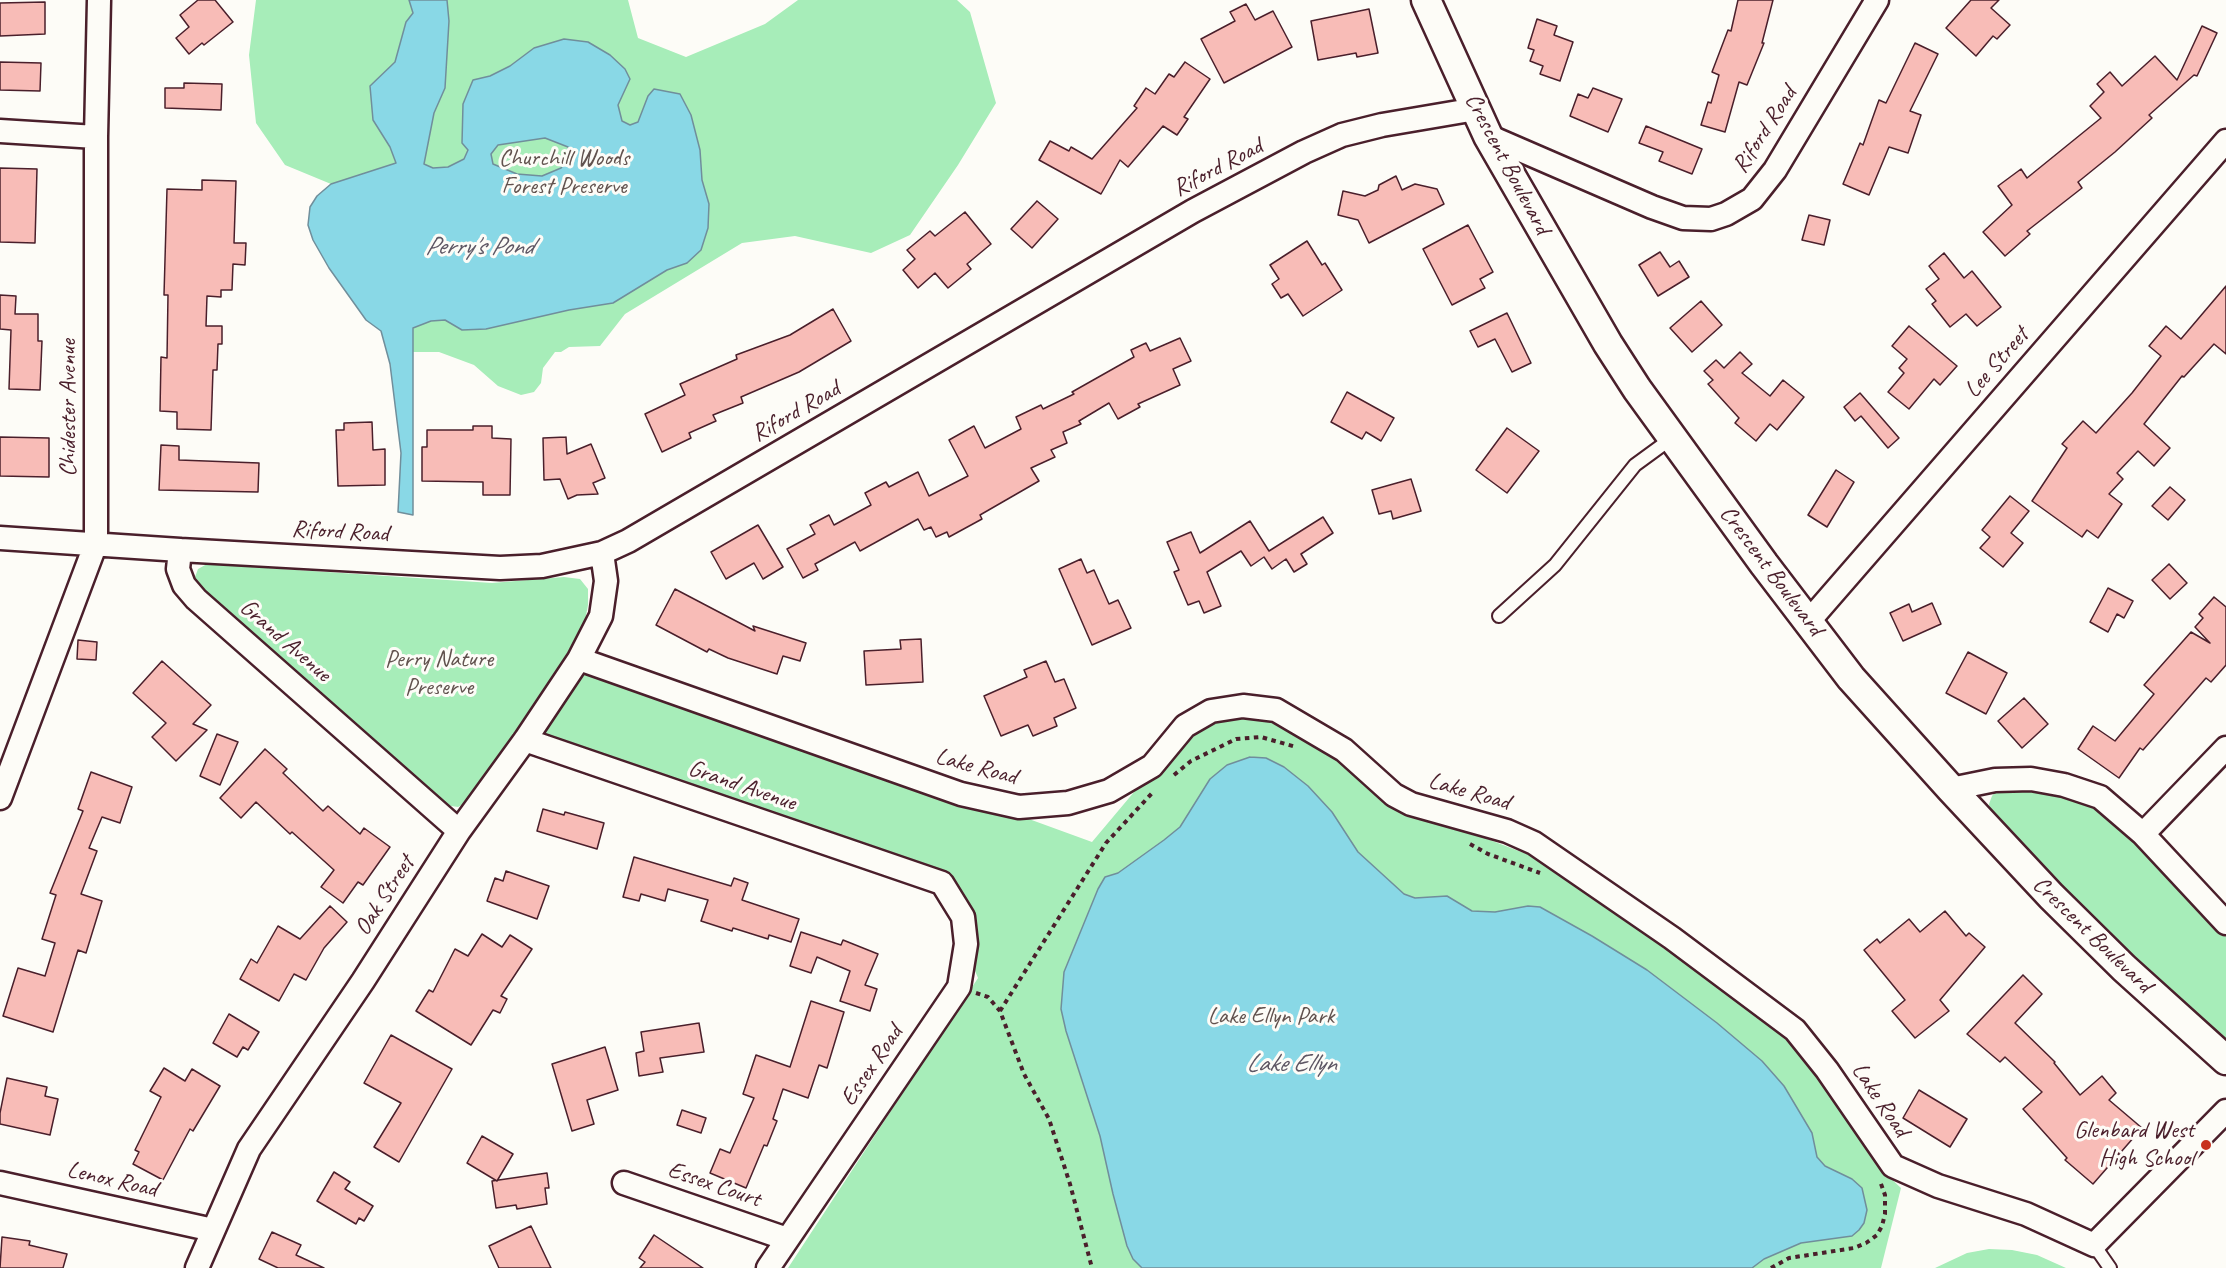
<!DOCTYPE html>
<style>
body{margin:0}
canvas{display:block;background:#fdfcf7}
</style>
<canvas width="2226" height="1268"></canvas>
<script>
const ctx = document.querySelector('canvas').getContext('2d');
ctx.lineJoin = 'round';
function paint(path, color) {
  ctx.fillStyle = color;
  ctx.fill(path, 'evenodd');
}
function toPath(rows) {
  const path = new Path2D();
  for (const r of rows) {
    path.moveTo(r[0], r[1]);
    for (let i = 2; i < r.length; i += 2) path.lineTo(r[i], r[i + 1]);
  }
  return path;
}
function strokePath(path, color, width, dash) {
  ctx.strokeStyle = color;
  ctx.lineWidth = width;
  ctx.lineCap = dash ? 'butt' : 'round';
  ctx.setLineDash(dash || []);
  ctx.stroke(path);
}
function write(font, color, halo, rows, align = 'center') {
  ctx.font = font + ' Caveat,sans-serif';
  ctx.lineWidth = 6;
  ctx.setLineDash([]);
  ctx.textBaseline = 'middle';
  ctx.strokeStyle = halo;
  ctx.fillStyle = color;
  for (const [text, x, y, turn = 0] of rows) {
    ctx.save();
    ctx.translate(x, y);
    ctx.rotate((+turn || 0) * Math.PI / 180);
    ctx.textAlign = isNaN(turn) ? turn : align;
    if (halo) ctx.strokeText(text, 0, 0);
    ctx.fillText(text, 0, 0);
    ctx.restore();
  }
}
const green = toPath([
 [256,0,409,0,413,13,406,22,395,62,370,86,373,120,390,147,397,163,331,184,285,165,256,123,249,55],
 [431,0,628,0,638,38,686,57,765,24,798,0,957,0,970,12,996,103,958,165,910,235,871,253,795,236,742,243,625,314,600,346,569,347,561,352,555,352,543,368,541,383,534,392,521,395,498,386,474,365,439,352,408,352],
 [207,564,492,583,564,577,580,579,588,589,588,605,584,626,568,651,1092,842,1134,792,1167,762,1189,737,1211,722,1236,717,1261,717,1298,734,1400,802,1443,822,1550,863,1791,1038,1849,1117,1885,1173,1901,1188,1881,1268,788,1268,978,978,956,925,933,888,508,742,469,801,458,807,445,805,199,588,195,577,198,569],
 [2005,789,2034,790,2069,795,2090,804,2146,850,2226,937,2226,1045,2143,970,1990,814,1989,804,1992,796,1996,791],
 [1989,1249,2012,1250,2037,1255,2066,1268,1935,1268,1967,1253]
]);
const water = toPath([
 [409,0,447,0,449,21,445,88,434,113,424,164,433,168,448,167,464,159,468,150,462,143,463,104,473,80,490,76,510,66,534,48,564,39,588,42,610,55,625,69,630,79,618,105,622,121,630,125,638,122,648,96,654,89,680,94,691,115,700,150,702,180,709,204,708,228,701,250,687,263,667,270,613,303,569,310,486,329,462,330,445,320,431,321,413,328,413,515,398,512,401,453,390,364,381,331,366,320,329,268,313,240,308,225,310,207,317,196,331,184,396,163,390,147,373,120,370,86,395,62,406,22,413,13,409,0],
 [545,138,568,147,569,157,561,168,542,176,517,174,493,164,491,154,498,145,545,138],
 [1250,757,1266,758,1284,767,1308,786,1332,812,1358,852,1404,894,1415,898,1447,896,1472,911,1495,912,1528,906,1540,907,1592,936,1647,970,1717,1023,1762,1061,1784,1086,1812,1133,1817,1157,1825,1166,1852,1179,1862,1188,1867,1210,1864,1223,1859,1230,1852,1236,1801,1243,1764,1259,1752,1268,1142,1268,1133,1259,1127,1246,1113,1194,1100,1136,1066,1031,1061,1009,1064,972,1098,889,1105,877,1118,873,1164,840,1180,827,1210,779,1227,765,1250,757]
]);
const building = toPath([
 [198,0,215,0,233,22,204,45,202,43,189,54,176,38,189,27,180,15,198,0],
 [1738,0,1773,0,1762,43,1764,43,1747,85,1739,82,1725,132,1701,125,1708,102,1711,103,1719,75,1712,72,1728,30,1731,31,1738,0],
 [1971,0,1999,0,1991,8,2010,25,1997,39,1993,36,1976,56,1946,28,1971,0],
 [45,2,45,34,0,36,0,3,45,2],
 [1246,4,1255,20,1273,11,1292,47,1224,83,1201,39,1235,21,1230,12,1246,4],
 [1369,9,1378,53,1357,57,1356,53,1318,60,1311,21,1369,9],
 [1537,19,1557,26,1554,35,1573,42,1560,81,1540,74,1543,66,1530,61,1534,50,1528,48,1537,19],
 [2202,26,2217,33,2197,76,2194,75,2149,115,2152,118,2115,152,2078,182,2082,188,2027,231,2030,234,2005,256,1983,232,2012,205,1998,186,2021,169,2027,178,2101,118,2090,106,2104,92,2097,84,2110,72,2122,86,2155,56,2177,80,2202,26],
 [1915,43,1938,54,1910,111,1921,115,1908,153,1889,147,1869,195,1843,184,1860,143,1863,145,1879,100,1886,103,1915,43],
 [0,62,41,63,40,91,0,90,0,62],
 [1185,62,1210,79,1184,117,1188,119,1177,135,1163,126,1128,167,1120,160,1101,194,1039,160,1050,141,1069,151,1071,147,1092,159,1137,108,1134,106,1146,88,1155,94,1169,74,1174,77,1185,62],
 [184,83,222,84,221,110,165,108,165,88,184,88,184,83],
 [1593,88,1622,99,1608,132,1570,116,1578,94,1588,98,1593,88],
 [1646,126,1702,149,1692,174,1659,161,1663,152,1639,143,1646,126],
 [0,168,37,169,35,243,0,242,0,168],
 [1396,176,1402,190,1415,184,1437,189,1444,204,1369,243,1358,220,1338,215,1343,191,1365,196,1378,190,1379,185,1396,176],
 [202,180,236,181,234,243,246,243,245,265,233,264,232,290,221,290,221,297,207,296,206,326,222,326,222,344,218,344,217,370,213,370,211,430,177,429,177,412,160,411,161,357,167,358,168,295,164,295,167,189,202,190,202,180],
 [1037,201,1058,219,1032,248,1011,229,1037,201],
 [965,212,991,244,967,264,971,269,948,288,935,273,918,288,903,270,915,259,907,250,930,231,935,236,965,212],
 [1809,215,1830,220,1824,245,1802,240,1809,215],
 [1468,225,1493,272,1480,279,1485,288,1452,305,1423,249,1468,225],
 [1307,241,1322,265,1325,263,1342,290,1303,316,1288,294,1281,298,1272,284,1279,279,1270,265,1307,241],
 [1660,252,1670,267,1679,261,1689,277,1658,296,1639,265,1660,252],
 [1944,253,1964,278,1972,271,2001,307,1977,326,1966,314,1950,327,1932,304,1936,301,1926,289,1939,279,1929,266,1944,253],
 [2226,286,2226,354,2214,344,2184,377,2182,376,2144,424,2170,448,2154,466,2138,451,2117,473,2123,479,2109,494,2122,504,2098,538,2087,530,2082,537,2032,501,2067,448,2062,444,2083,421,2096,433,2132,393,2161,356,2149,346,2166,326,2181,339,2226,286],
 [0,295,16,296,15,314,38,314,38,341,42,341,40,390,9,389,11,330,0,329,0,295],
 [1701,301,1722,325,1692,352,1670,328,1701,301],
 [833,309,851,341,799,372,741,397,743,403,713,415,716,421,689,433,691,438,662,452,645,414,685,395,680,384,737,359,736,355,790,335,833,309],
 [1507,313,1531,363,1512,372,1495,339,1478,347,1470,331,1507,313],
 [1909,326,1957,366,1940,385,1934,379,1909,409,1888,392,1904,373,1899,368,1907,359,1892,346,1909,326],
 [1180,338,1191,361,1173,369,1180,385,1138,404,1140,407,1118,419,1109,403,1079,421,1081,424,1063,432,1067,443,1051,450,1055,457,1031,468,1039,481,980,515,982,519,949,537,947,532,936,537,931,527,924,530,918,519,860,551,855,542,815,564,818,570,803,578,787,549,815,534,810,525,829,515,834,525,871,505,865,493,886,482,889,487,918,472,929,496,968,476,949,440,974,426,985,448,1021,429,1016,417,1041,405,1043,409,1074,394,1072,392,1134,357,1131,350,1146,343,1150,351,1180,338],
 [1740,352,1752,364,1742,373,1770,396,1783,380,1804,397,1777,430,1770,424,1756,441,1735,423,1739,418,1708,384,1713,380,1704,371,1716,360,1724,368,1740,352],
 [1347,392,1394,418,1381,441,1366,432,1362,439,1331,422,1347,392],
 [1860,393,1899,438,1888,448,1861,416,1855,421,1844,407,1860,393],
 [372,422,373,450,385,449,385,485,338,486,336,430,344,430,344,423,372,422],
 [473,426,492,426,492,438,511,439,510,495,483,495,483,482,422,481,422,447,427,447,427,430,473,430,473,426],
 [1507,428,1539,451,1507,493,1476,470,1507,428],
 [0,437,49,438,49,477,0,476,0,437],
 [566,437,567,454,591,444,605,478,593,483,598,494,577,495,568,499,560,479,544,480,543,438,566,437],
 [161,445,179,446,179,460,259,463,258,492,159,490,161,445],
 [1836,470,1854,482,1827,527,1808,515,1836,470],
 [1411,479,1421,511,1393,519,1391,511,1379,514,1372,490,1411,479],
 [2170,487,2185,500,2168,520,2152,506,2170,487],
 [2010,496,2029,511,2011,533,2023,543,2003,567,1980,548,1990,537,1982,530,2010,496],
 [1323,517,1333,533,1301,554,1307,564,1294,572,1286,559,1272,569,1264,557,1251,566,1241,551,1207,572,1221,606,1204,613,1199,601,1188,605,1174,572,1179,570,1167,542,1191,532,1200,553,1250,521,1269,551,1323,517],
 [758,525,783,567,763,579,754,563,726,579,711,552,758,525],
 [1081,559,1087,573,1094,570,1109,604,1118,600,1131,628,1092,645,1059,569,1081,559],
 [2169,564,2187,583,2170,599,2152,580,2169,564],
 [2108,588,2133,601,2124,618,2117,614,2108,632,2090,622,2108,588],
 [675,589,755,631,753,626,806,643,800,661,783,656,777,674,728,658,709,649,707,652,656,625,675,589],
 [2214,597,2226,607,2226,665,2211,682,2206,678,2143,750,2140,748,2119,778,2078,749,2093,726,2115,741,2154,694,2144,685,2191,632,2210,643,2195,627,2203,618,2199,614,2214,597],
 [1932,603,1941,624,1903,641,1890,613,1909,604,1912,612,1932,603],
 [921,639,923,682,866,685,864,651,901,649,900,640,921,639],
 [78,640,97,642,96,660,77,659,78,640],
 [1968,652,2007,673,1986,714,1946,693,1968,652],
 [162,661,211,705,193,724,207,730,176,761,152,737,166,723,133,693,162,661],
 [1046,661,1055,682,1064,679,1076,708,1054,718,1057,726,1033,736,1028,725,1001,736,984,696,1027,677,1024,670,1046,661],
 [2024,698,2048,724,2022,748,1998,721,2024,698],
 [217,734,238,742,220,785,200,776,217,734],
 [265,749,287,769,283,773,323,811,328,806,360,834,364,828,390,847,363,885,358,882,343,903,321,887,334,870,292,832,290,834,256,802,241,818,220,798,265,749],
 [91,772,132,787,120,823,102,817,89,848,97,851,81,894,102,901,86,953,78,950,53,1032,3,1016,18,968,45,976,55,943,42,939,56,895,50,893,83,811,78,809,91,772],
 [543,809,564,815,565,812,604,823,597,849,537,831,543,809],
 [634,857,731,886,734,878,748,883,742,900,799,919,791,942,769,935,768,939,733,928,732,931,701,921,708,900,668,889,665,901,641,894,639,901,623,897,634,857],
 [506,871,549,886,537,919,487,901,495,878,503,881,506,871],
 [330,906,347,922,324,948,306,980,294,974,279,1001,240,979,251,959,257,963,278,926,300,939,330,906],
 [1945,911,1966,936,1969,933,1985,947,1940,1000,1949,1011,1915,1038,1892,1011,1905,1000,1864,950,1877,939,1880,943,1909,919,1920,932,1945,911],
 [801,932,841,945,843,940,878,954,865,985,877,989,870,1011,840,1001,850,971,817,957,811,973,790,966,801,932],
 [482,934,502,947,510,935,532,949,501,996,507,999,500,1013,493,1010,471,1045,416,1011,429,990,433,992,455,949,468,956,482,934],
 [2023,975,2042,994,2015,1023,2055,1062,2054,1063,2080,1095,2102,1076,2116,1093,2109,1100,2142,1128,2093,1184,2065,1160,2067,1158,2023,1109,2042,1092,2005,1057,2000,1062,1967,1034,2023,975],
 [811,1001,844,1012,827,1068,819,1065,808,1098,783,1089,773,1119,777,1121,767,1146,764,1145,746,1188,710,1173,720,1149,730,1153,754,1098,743,1094,756,1055,790,1067,811,1001],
 [229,1014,259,1032,248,1050,243,1047,237,1057,213,1043,229,1014],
 [699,1023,704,1052,660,1058,663,1072,639,1076,636,1053,644,1051,641,1032,699,1023],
 [391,1035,452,1069,399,1162,374,1147,401,1103,364,1083,391,1035],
 [605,1047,618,1090,587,1100,594,1124,572,1131,552,1064,605,1047],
 [164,1068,185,1081,192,1069,220,1086,193,1131,190,1129,163,1180,133,1164,139,1152,135,1150,161,1097,150,1091,164,1068],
 [7,1078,47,1087,45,1096,58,1099,50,1135,0,1124,0,1113,7,1078],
 [1919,1090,1967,1119,1950,1147,1903,1118,1919,1090],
 [682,1110,706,1118,701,1133,677,1125,682,1110],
 [482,1136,513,1154,497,1181,467,1163,482,1136],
 [334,1172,350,1182,345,1189,373,1206,364,1221,359,1218,356,1224,317,1201,334,1172],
 [547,1173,549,1188,545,1188,547,1204,517,1209,516,1205,496,1208,492,1181,547,1173],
 [531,1226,551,1268,499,1268,489,1246,531,1226],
 [272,1232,301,1245,296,1255,324,1268,278,1268,259,1259,272,1232],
 [654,1235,703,1268,640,1268,645,1262,639,1258,654,1235],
 [2,1237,30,1241,29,1245,67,1254,63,1268,0,1268,2,1237]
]);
const path = toPath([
 [1174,775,1191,761,1236,739,1261,737,1296,747],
 [1470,844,1488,854,1540,873],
 [976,993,988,997,1000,1011,1024,1074,1049,1119,1070,1184,1092,1268],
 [1000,1011,1106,843,1154,791],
 [1771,1268,1789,1258,1854,1248,1866,1243,1877,1235,1882,1226,1885,1214,1885,1195,1880,1181]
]);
const service = toPath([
 [1499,616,1555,565,1635,465,1672,438],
 [2094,1245,2110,1268]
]);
const minor = toPath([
 [0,131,96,137],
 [1488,136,1652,207,1683,218,1711,219,1726,214,1752,199,1775,170,1877,0],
 [0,538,180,550,500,568,542,566,602,553,628,541,1193,211,1304,152,1342,135,1382,125,1476,109],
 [180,550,178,569,184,585,196,599,459,831],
 [1809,621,2226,141],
 [579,659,961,794,1019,807,1068,803,1109,791,1152,766,1185,726,1211,711,1243,706,1276,710,1344,750,1394,795,1411,804,1507,831,1534,843,1672,938,1795,1030,1827,1070,1893,1166,1938,1186,2026,1214,2094,1245,2226,1111],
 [525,740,942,883,963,917,966,944,959,987,768,1268],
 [1951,789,1995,780,2031,779,2064,785,2100,797,2143,834,2226,923],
 [0,798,96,543,96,137,99,0],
 [2143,834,2226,748],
 [0,1183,213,1230],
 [624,1183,787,1239],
 [197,1268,249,1149,363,981,459,831,525,740,579,659,601,616,606,581,602,553]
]);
const tertiary = toPath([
 [1426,0,1488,136,1608,344,1637,389,1764,564,1851,678,1951,789,2051,896,2124,968,2226,1060]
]);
const markers = [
 [2206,1145,6,"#c8321e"]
];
const streetNames = [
 ["Riford Road",1765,130,-57],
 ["Crescent Boulevard",1507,164,62],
 ["Riford Road",1218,168,-28],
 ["Lee Street",1997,363,-49],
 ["Chidester Avenue",69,408,-90],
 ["Riford Road",796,412,-30],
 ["Riford Road",340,532,3],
 ["Crescent Boulevard",1771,571,53],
 ["Grand Avenue",285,641,41],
 ["Lake Road",976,767,15],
 ["Grand Avenue",742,786,19],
 ["Lake Road",1469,792,16],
 ["Oak Street",385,896,-57],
 ["Crescent Boulevard",2092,935,44],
 ["Essex Road",872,1066,-56],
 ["Lake Road",1880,1100,56],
 ["Lenox Road",112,1180,13],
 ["Essex Court",714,1185,19]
];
const parkNames = [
 ["Churchill Woods",564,159],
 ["Forest Preserve",564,187],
 ["Perry Nature",439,660],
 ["Preserve",439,688],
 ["Lake Ellyn Park",1271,1017]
];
const poiNames = [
 ["Glenbard West",2194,1131],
 ["High School",2194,1159]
];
const waterNames = [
 ["Perry's Pond",479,247],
 ["Lake Ellyn",1291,1064]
];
paint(green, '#a7edb9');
paint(water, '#89d8e6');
strokePath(water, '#708e9b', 1.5);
paint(building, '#f8bcb7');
strokePath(building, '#4a1f2b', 1.5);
strokePath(service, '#4a1f2b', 16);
strokePath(minor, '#4a1f2b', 27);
strokePath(tertiary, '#4a1f2b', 33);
strokePath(path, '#4a1f2b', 4, [4.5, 4.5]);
strokePath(service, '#fdfcf7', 12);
strokePath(minor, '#fdfcf7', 22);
strokePath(tertiary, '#fdfcf7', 28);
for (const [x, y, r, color] of markers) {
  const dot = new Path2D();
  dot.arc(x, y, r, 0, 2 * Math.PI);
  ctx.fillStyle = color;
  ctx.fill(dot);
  strokePath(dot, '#fdfcf7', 2);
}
write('24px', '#4a1f2b', '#fdfcf7', streetNames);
write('24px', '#61524e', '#fdfcf7', parkNames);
write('24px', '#4a1f2b', '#fdfcf7', poiNames, 'right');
write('italic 26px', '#5d5663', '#fdfcf7', waterNames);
</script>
